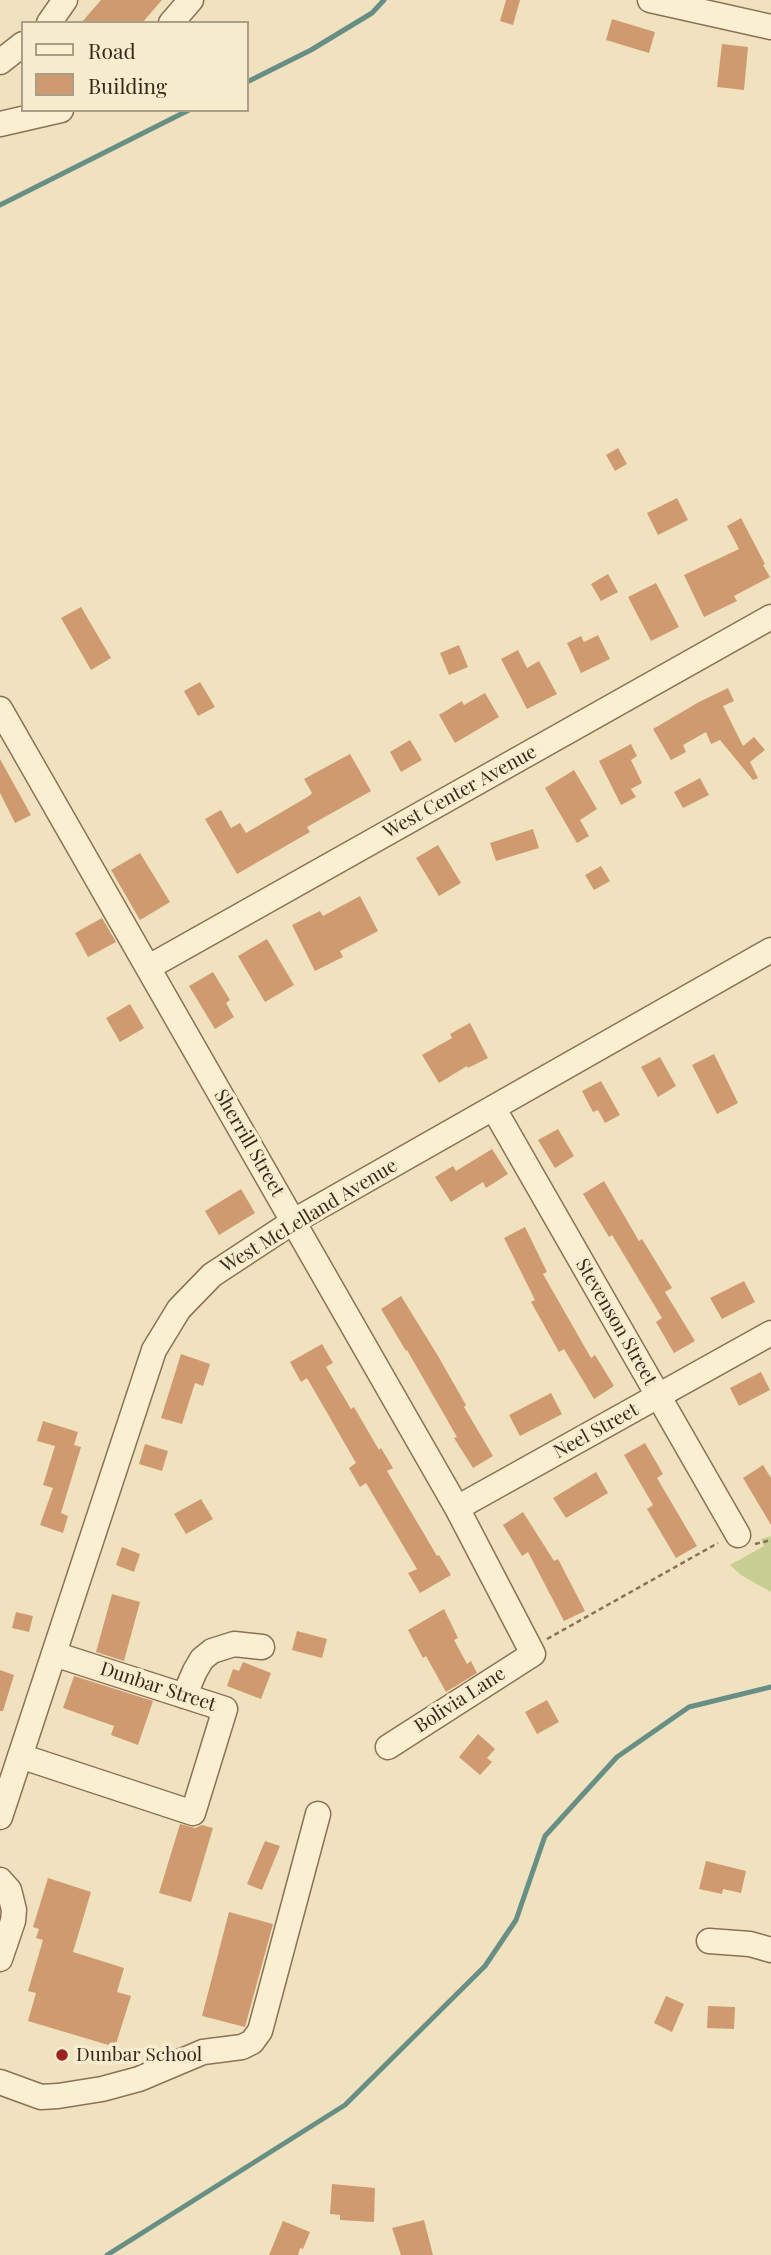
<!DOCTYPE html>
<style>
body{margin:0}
#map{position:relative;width:771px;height:2255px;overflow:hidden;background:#f0e2be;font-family:"Playfair Display",serif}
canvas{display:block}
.legend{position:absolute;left:21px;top:21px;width:228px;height:91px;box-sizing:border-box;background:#f7ecce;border:2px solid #aa9e86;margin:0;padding:9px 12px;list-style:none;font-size:21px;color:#37291b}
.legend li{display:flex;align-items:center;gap:14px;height:35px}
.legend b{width:35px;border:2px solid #aa9e86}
</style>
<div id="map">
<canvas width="771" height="2255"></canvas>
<ul class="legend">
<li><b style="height:9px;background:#fbefd1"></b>Road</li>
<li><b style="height:19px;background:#d09a71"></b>Building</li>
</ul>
</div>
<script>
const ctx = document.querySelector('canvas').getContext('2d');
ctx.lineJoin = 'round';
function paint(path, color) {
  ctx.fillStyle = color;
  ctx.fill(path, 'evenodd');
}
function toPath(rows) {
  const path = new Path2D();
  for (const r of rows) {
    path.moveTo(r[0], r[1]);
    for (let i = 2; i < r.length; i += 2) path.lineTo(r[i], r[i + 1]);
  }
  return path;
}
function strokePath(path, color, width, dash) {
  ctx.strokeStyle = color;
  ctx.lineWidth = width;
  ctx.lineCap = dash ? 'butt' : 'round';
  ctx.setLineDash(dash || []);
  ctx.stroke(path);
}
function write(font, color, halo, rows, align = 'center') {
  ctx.font = font + ' "Playfair Display",serif';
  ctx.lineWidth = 7;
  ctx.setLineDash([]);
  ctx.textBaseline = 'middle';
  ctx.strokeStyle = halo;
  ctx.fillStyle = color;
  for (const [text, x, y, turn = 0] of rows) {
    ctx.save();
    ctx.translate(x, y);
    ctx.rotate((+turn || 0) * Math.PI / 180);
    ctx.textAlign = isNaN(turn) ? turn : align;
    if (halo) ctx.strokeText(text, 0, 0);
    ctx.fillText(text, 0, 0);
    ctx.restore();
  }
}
const green = toPath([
 [771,1536,771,1592,741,1575,730,1565,764,1546,761,1539]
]);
const stream = toPath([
 [247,82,311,50,372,13,384,0],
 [0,205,189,110],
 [107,2255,345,2105,485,1966,516,1920,545,1836,617,1757,689,1707,771,1687]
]);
const building = toPath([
 [101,0,162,0,142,23,81,23],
 [506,0,520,0,513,25,500,21],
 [612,19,655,32,649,53,606,40],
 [722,44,748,47,744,90,717,87],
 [618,448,627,464,615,471,606,455],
 [677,498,688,520,658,535,647,513],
 [741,518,765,564,763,565,770,577,734,596,737,601,704,617,684,575,739,549,727,526],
 [608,574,618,592,601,601,591,584],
 [656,583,679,627,651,641,628,597],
 [81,607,111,658,91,670,61,618],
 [598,635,610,659,581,673,567,643,581,636,584,642],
 [459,645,468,667,449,675,440,653],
 [518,650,527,668,539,661,557,694,527,709,501,659],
 [200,682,215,707,198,716,184,691],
 [728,688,734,701,723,706,743,746,754,737,765,750,750,762,758,778,753,780,720,740,711,744,706,732,683,745,686,752,671,760,653,729,699,702],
 [485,693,499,717,455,743,439,715,462,701,464,705],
 [410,740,422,760,401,772,390,752],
 [631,744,637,756,631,760,642,783,631,789,636,797,621,805,599,761],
 [350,754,371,791,307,827,310,832,237,874,205,819,221,810,231,828,240,823,246,833,309,796,312,793,304,779],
 [0,759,31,815,15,823,0,793],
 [574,770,597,809,580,820,589,836,577,843,545,788],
 [700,778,709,795,683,808,674,792],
 [533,829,539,848,496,861,490,843],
 [438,845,461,883,439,896,416,858],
 [140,853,170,902,140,920,111,870],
 [601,866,610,881,594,890,585,875],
 [360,896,378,931,340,951,343,957,315,971,292,925,320,911,323,916],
 [102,918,116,942,88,957,75,933],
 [267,939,294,985,265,1002,238,956],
 [213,972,230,1000,226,1003,234,1017,215,1029,189,986],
 [130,1004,144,1028,120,1042,106,1018],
 [470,1023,488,1058,468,1068,467,1066,439,1083,422,1055,452,1038,450,1034],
 [714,1054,738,1103,717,1114,692,1065],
 [660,1057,676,1086,658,1097,641,1067],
 [601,1081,620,1115,605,1123,598,1110,593,1112,582,1091],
 [558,1129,574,1156,555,1168,538,1140],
 [492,1149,508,1174,486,1188,483,1182,451,1202,435,1177,453,1166,456,1171],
 [604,1181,639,1241,642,1239,672,1288,665,1292,695,1341,674,1353,656,1322,662,1318,612,1235,609,1237,583,1194],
 [241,1189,255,1213,219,1235,205,1211],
 [525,1227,547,1272,543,1274,591,1358,595,1355,614,1386,594,1399,564,1349,559,1352,531,1302,535,1300,504,1238],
 [744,1281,755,1302,722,1319,710,1298],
 [401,1296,438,1356,466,1405,464,1407,493,1456,473,1468,454,1438,457,1437,407,1350,406,1351,381,1309],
 [322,1344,333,1363,326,1367,351,1409,354,1407,379,1450,381,1448,393,1468,387,1471,437,1556,439,1555,451,1575,420,1593,408,1573,417,1569,366,1483,360,1487,349,1468,356,1463,307,1378,301,1382,290,1362],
 [181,1354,210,1364,203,1386,195,1383,182,1424,161,1418],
 [761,1372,770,1390,739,1406,730,1388],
 [551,1393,562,1414,520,1436,509,1415],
 [43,1421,78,1432,74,1445,81,1447,61,1513,68,1516,63,1533,40,1525,53,1488,43,1485,55,1446,37,1441],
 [645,1443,663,1474,657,1478,697,1546,676,1558,647,1509,653,1505,624,1455],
 [145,1444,168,1451,162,1471,139,1464],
 [763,1465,771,1478,771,1525,743,1478],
 [596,1472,608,1493,566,1518,553,1498],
 [201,1499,213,1519,186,1534,174,1514],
 [523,1512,554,1561,558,1559,585,1611,564,1621,528,1552,522,1556,503,1525],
 [122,1547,140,1554,134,1572,116,1565],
 [112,1594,140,1602,124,1661,96,1652],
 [444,1609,458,1638,454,1640,467,1664,471,1661,477,1673,446,1692,426,1656,423,1658,408,1630],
 [16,1612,33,1616,29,1632,12,1628],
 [297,1631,327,1639,322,1658,292,1650],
 [243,1662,271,1673,261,1699,227,1686,233,1669,239,1671],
 [0,1670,14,1675,3,1711,0,1711],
 [74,1676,153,1701,138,1745,111,1735,114,1726,63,1708],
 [547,1700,559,1722,537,1734,525,1712],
 [478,1734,495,1749,487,1758,492,1762,480,1775,459,1757],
 [180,1824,195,1828,202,1825,213,1828,191,1902,159,1893],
 [265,1841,280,1846,262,1890,247,1884],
 [706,1861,746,1871,741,1893,723,1889,722,1894,699,1889],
 [48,1878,91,1892,73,1952,124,1968,117,1992,131,1996,115,2047,28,2021,36,1993,28,1991,43,1940,36,1938,39,1929,33,1927],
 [229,1912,273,1924,245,2027,202,2016],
 [666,1996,684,2004,672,2032,654,2023],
 [708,2006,735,2007,734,2029,707,2028],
 [332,2184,375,2188,374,2222,340,2220,340,2215,330,2214],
 [424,2220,433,2255,401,2255,392,2228],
 [283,2221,310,2232,303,2249,300,2248,298,2255,269,2255]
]);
const path = toPath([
 [755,1544,771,1540],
 [547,1639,718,1543]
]);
const minor = toPath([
 [650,0,771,27],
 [49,23,65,0],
 [171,23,191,0],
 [0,62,23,44],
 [0,124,61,110],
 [0,709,457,1508,533,1654,388,1747],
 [149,967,771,617],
 [494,1109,738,1535],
 [457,1508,771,1333],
 [184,1696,195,1671,202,1659,212,1651,234,1644,262,1647],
 [20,1756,193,1813,225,1709,54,1654],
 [0,1817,154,1350,179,1309,212,1275,294,1221,771,950],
 [0,1880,9,1890,14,1910,13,1921,0,1959],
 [709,1941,750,1944,771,1950],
 [0,2082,41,2097,58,2096,102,2089,139,2079,203,2052,242,2047,252,2042,260,2031,318,1814]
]);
const markers = [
 [62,2055,7,"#9b2322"]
];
const streetNames = [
 ["West Center Avenue",460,792,-29],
 ["Sherrill Street",249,1143,60],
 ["West McLelland Avenue",309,1216,-31],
 ["Stevenson Street",616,1322,60],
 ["Neel Street",596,1431,-29],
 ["Dunbar Street",158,1687,18],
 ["Bolivia Lane",460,1700,-33]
];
const poiNames = [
 ["Dunbar School",76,2055]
];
paint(green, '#c6ce91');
strokePath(stream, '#688f86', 5);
paint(building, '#d09a71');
strokePath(minor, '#897256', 27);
strokePath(path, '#897256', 2.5, [5, 3.5]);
strokePath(minor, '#fbefd1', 24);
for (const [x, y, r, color] of markers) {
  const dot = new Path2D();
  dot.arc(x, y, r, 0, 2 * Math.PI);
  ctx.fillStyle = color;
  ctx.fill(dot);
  strokePath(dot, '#f7ecce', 2.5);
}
write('19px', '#37291b', '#f7ecce', streetNames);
write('19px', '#37291b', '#f7ecce', poiNames, 'left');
</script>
